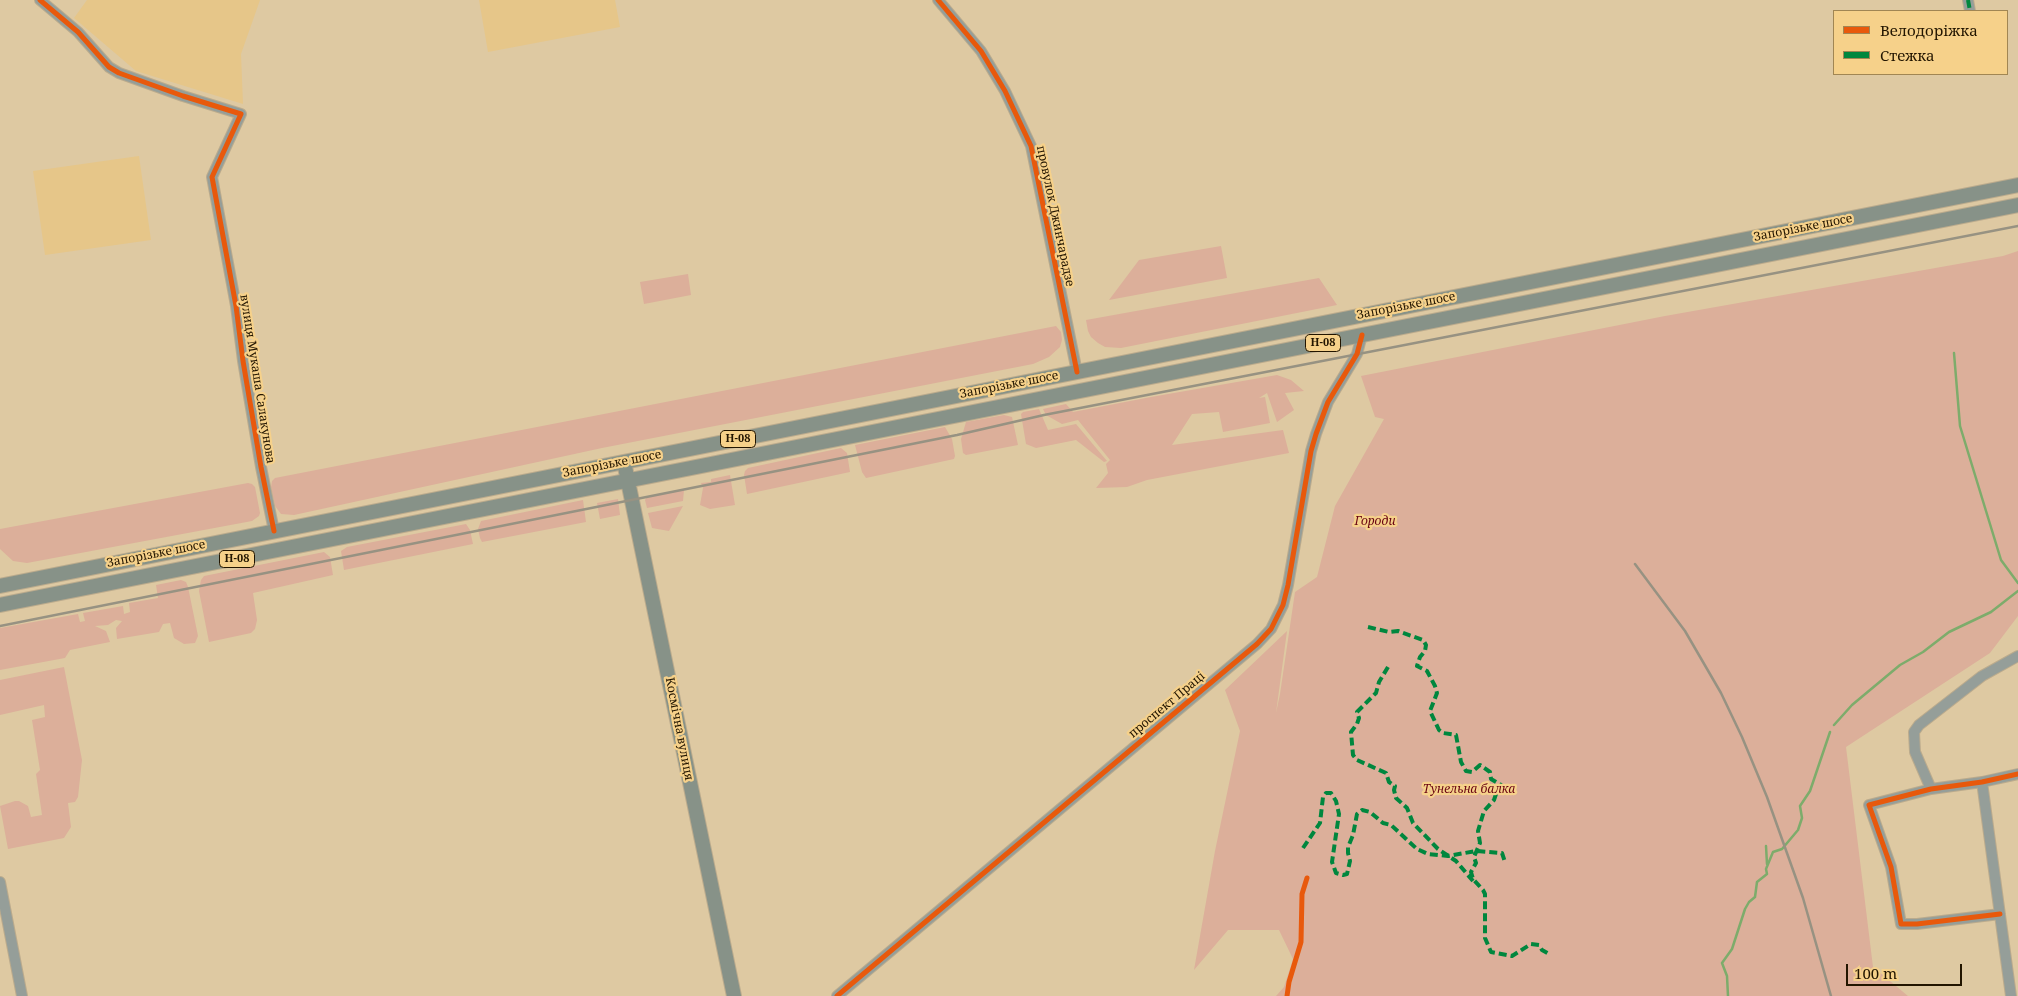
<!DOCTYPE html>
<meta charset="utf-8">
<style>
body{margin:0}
#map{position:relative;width:2018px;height:996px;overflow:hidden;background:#dec9a2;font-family:"Noto Serif",serif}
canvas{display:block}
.legend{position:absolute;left:1833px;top:10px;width:175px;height:65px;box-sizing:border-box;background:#f6d18a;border:1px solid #a18653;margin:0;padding:6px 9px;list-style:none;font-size:15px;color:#221500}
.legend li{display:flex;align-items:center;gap:10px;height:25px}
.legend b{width:25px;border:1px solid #a18653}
.scale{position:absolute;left:1846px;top:964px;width:116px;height:22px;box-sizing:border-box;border:2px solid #221500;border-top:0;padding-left:6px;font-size:15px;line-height:18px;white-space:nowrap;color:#221500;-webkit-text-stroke:4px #f6d18a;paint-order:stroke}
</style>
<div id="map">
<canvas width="2018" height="996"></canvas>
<ul class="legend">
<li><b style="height:6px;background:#e8590c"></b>Велодоріжка</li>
<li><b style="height:6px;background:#00873e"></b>Стежка</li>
</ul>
<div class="scale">100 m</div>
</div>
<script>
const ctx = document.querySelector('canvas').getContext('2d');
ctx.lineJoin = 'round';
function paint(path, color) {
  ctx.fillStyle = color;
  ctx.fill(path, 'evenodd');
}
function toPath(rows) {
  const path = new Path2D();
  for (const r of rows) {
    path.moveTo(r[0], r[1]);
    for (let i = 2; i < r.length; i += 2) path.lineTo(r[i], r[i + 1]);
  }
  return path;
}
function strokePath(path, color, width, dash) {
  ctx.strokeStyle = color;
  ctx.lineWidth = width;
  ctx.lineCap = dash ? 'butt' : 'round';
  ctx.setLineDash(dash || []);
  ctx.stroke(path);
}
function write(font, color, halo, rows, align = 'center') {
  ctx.font = font + ' "Noto Serif",serif';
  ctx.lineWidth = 4.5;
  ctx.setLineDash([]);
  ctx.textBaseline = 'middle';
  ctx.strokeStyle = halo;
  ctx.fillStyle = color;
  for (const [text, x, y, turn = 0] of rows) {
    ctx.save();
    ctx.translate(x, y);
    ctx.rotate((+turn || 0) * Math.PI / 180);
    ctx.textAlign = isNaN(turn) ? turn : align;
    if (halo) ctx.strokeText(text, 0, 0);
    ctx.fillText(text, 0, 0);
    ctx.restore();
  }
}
const built = toPath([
 [87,0,260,0,241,54,243,104,136,71,74,18],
 [479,0,615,0,620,27,488,52],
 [139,156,151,240,45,255,33,171]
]);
const green = toPath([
 [1221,246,1227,278,1109,300,1139,260],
 [2018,251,2018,616,1990,653,1846,747,1873,967,1908,996,1276,996,1284,987,1293,959,1279,930,1228,930,1194,970,1215,851,1240,731,1225,690,1287,631,1276,713,1280,694,1295,592,1317,577,1335,506,1384,419,1375,417,1361,376,1665,316,2003,256],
 [688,274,691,295,644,304,640,282],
 [1319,278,1337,305,1121,348,1105,347,1098,343,1091,337,1088,331,1086,320],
 [1056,326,1061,332,1062,340,1060,347,1049,357,1033,364,602,448,294,515,281,514,275,506,271,487,272,481,275,478],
 [1277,375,1291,380,1304,391,1285,393,1294,410,1277,422,1267,393,1259,398,1265,397,1270,423,1223,432,1219,412,1192,414,1172,445,1283,430,1289,453,1147,480,1127,487,1096,488,1108,473,1106,464,1110,460,1078,420,1062,424,1046,415,1043,409,1066,404,1073,412,1151,397],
 [1039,409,1048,430,1076,424,1107,461,1104,462,1076,440,1036,448,1026,444,1021,414,1023,412],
 [1004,415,1012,417,1018,445,966,455,963,453,961,439,966,422],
 [945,427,952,439,955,456,954,459,866,478,862,472,855,445],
 [841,448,847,453,850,472,747,494,744,475,745,471,748,468],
 [730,475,735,505,710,509,700,505,703,488,701,483,711,482,711,479],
 [248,483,252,484,255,487,260,513,259,516,252,521,27,563,13,561,0,549,0,529],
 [684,490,683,501,647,508,645,500,647,497],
 [618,499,620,515,600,519,597,503],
 [583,500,586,522,482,542,480,538,478,529,481,521],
 [683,506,669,531,652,528,648,513],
 [466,524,470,530,473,544,344,570,341,551,347,547],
 [324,552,330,557,333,575,253,593,257,620,255,629,251,633,209,642,199,591,201,580,204,576],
 [181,580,186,582,188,587,198,636,195,643,184,644,174,638,170,623,163,624,159,632,117,639,116,628,122,621,116,620,108,625,95,626,106,631,110,642,70,650,65,658,0,670,0,628,78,614,80,622,85,621,83,613,123,606,124,614,130,612,129,603,158,598,156,585],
 [64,667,82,760,78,797,75,802,68,803,71,827,64,838,8,849,0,806,15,801,19,801,28,806,31,817,42,815,36,774,40,770,32,720,45,717,44,705,0,715,0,680]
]);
const stream = toPath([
 [1954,353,1960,426,2001,560,2018,583],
 [1834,725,1852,705,1900,665,1923,652,1949,632,1991,612,2018,591],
 [1766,846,1767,864],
 [1728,996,1727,976,1722,963,1732,949,1745,909,1749,902,1755,897,1757,882,1767,874,1766,869,1773,852,1782,849,1798,830,1802,818,1800,806,1810,791,1830,732]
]);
const minor = toPath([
 [40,0,78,32,109,67,119,73,183,96,241,114,212,177,236,306,243,361,261,467,274,531],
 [938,0,981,51,1005,91,1031,146,1077,372],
 [1968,0,1970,11],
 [1982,782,2011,996],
 [1931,789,1915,752,1914,732,1919,725,1982,676,2018,656],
 [0,882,22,996],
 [2000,914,1917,924,1901,924,1891,867,1869,805,1931,789,1982,782,2018,774],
 [837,996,1257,644,1271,629,1283,605,1288,585,1311,451,1316,434,1328,402,1357,354,1362,335]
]);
const major = toPath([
 [624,462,734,996],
 [0,586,2018,185],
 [0,605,2018,205]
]);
const rail = toPath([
 [1635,564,1685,631,1721,693,1742,737,1767,797,1803,898,1831,996],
 [0,626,957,435,1044,415,2018,226]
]);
const quiet = toPath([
 [1968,0,1970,11],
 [1368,627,1389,632,1398,631,1423,640,1426,645,1425,651,1420,657,1417,666,1427,671,1435,686,1437,693,1430,711,1439,730,1443,733,1456,735,1461,762,1466,771,1472,772,1480,765,1490,772,1491,779,1501,785,1497,791,1494,800,1484,811,1478,831,1480,843,1474,857,1476,863,1471,872,1473,879,1483,890,1485,894,1485,938,1491,952,1512,956,1531,944,1539,945,1542,950,1549,954],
 [1388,667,1379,682,1376,693,1357,712,1359,718,1357,724,1351,732,1353,755,1357,760,1386,773,1389,782,1395,786,1394,790,1396,798,1407,808,1413,823,1438,849,1456,861,1473,881],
 [1303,848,1320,823,1323,797,1326,793,1331,793,1336,801,1339,814,1332,862,1336,873,1343,875,1347,874,1350,861,1348,853,1348,847,1353,835,1357,814,1362,810,1370,812,1383,823,1391,825,1417,849,1428,854,1448,856,1476,851,1502,853,1505,862]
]);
const cycleway = toPath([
 [40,0,78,32,109,67,119,73,183,96,241,114,212,177,236,306,243,361,261,467,274,531],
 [938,0,981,51,1005,91,1031,146,1077,372],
 [2000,914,1917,924,1901,924,1891,867,1869,805,1931,789,1982,782,2018,774],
 [837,996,1257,644,1271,629,1283,605,1288,585,1311,451,1316,434,1328,402,1357,354,1362,335],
 [1287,996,1289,982,1301,942,1302,894,1307,878]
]);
const shields = [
 [1323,343,35],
 [738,439,35],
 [237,559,35]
];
const shieldNames = [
 ["Н-08",1323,343],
 ["Н-08",738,439],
 ["Н-08",237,559]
];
const streetNames = [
 ["провулок Джинчарадзе",1055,216,78],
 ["Запорізьке шосе",1803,228,-11],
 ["Запорізьке шосе",1406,306,-11],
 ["вулиця Мукаша Салакунова",257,379,81],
 ["Запорізьке шосе",1009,385,-11],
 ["Запорізьке шосе",612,464,-11],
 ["Запорізьке шосе",156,554,-11],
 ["проспект Праці",1167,705,-40],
 ["Космічна вулиця",679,729,79]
];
const parkNames = [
 ["Городи",1375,522],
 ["Тунельна балка",1469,790]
];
paint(built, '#e6c689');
paint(green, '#dcaf9a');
strokePath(stream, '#7dac6b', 2.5);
strokePath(minor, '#bbab8d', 12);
strokePath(major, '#bbab8d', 16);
strokePath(minor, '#959e99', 10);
strokePath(major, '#879288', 14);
strokePath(rail, '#979282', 2.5);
strokePath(quiet, '#00873e', 4, [8, 4]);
strokePath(cycleway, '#e8590c', 5);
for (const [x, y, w] of shields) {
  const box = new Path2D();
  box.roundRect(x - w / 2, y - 8.5, w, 17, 4);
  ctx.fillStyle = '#f6d18a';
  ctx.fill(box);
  strokePath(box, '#221500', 1);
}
write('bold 11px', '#221500', null, shieldNames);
write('12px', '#221500', '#f6d18a', streetNames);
write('italic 12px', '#690411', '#f6d18a', parkNames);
</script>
